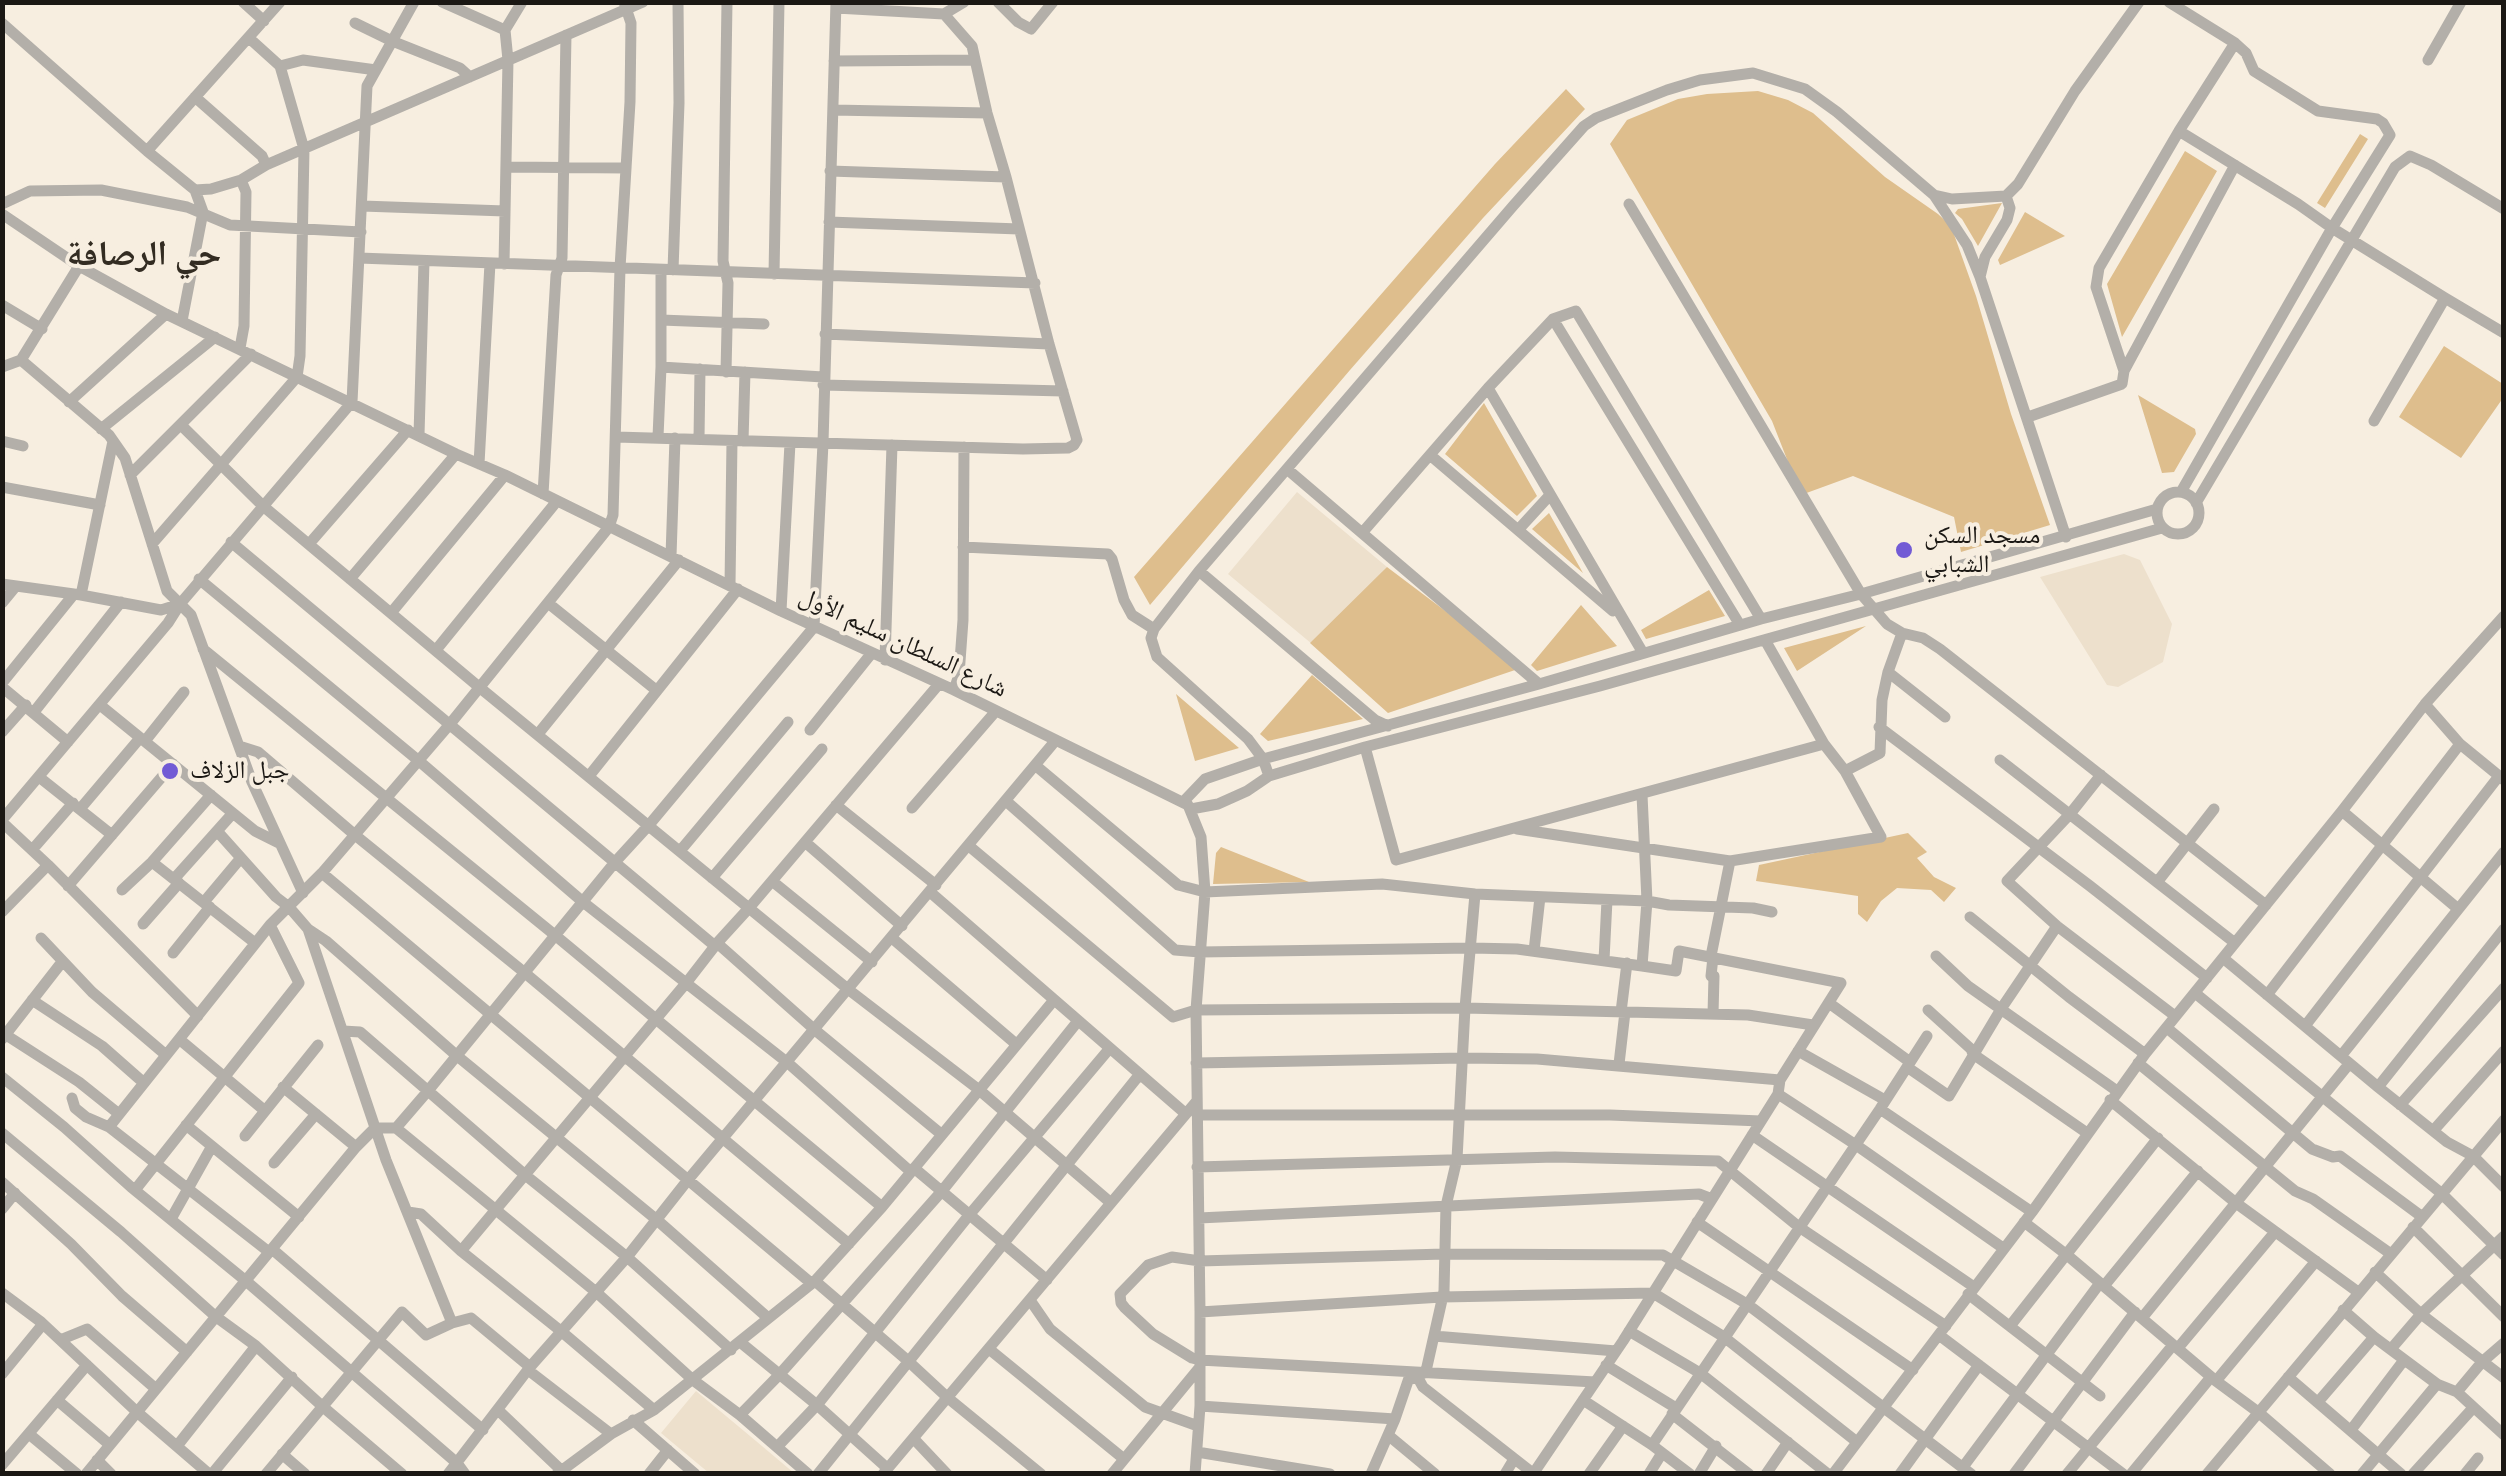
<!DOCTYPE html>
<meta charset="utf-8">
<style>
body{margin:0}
#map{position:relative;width:2506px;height:1476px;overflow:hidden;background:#f7eee0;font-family:"Fira Sans Condensed",sans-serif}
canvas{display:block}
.frame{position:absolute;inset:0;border:5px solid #1b1814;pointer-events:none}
</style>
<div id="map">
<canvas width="2506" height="1476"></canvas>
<div class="frame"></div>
</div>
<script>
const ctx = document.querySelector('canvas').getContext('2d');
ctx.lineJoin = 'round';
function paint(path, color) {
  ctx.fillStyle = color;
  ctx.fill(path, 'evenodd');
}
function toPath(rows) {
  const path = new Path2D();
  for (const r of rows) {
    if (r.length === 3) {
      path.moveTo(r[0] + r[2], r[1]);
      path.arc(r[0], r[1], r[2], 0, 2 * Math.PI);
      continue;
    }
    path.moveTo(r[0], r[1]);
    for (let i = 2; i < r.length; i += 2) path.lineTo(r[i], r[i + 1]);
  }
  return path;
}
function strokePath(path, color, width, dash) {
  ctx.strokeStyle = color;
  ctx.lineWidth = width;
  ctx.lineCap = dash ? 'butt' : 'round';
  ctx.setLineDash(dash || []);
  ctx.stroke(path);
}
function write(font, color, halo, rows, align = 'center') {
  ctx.font = font + ' "Fira Sans Condensed","Noto Naskh Arabic",sans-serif';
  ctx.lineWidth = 8;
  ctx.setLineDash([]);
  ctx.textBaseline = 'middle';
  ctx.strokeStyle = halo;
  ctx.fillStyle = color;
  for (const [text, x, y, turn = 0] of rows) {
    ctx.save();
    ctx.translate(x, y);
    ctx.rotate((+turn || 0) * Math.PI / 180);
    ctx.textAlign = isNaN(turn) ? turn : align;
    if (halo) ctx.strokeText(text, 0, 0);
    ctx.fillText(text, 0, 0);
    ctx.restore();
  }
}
const built = toPath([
 [1297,492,1387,567,1318,649,1228,574],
 [2124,554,2140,560,2172,624,2163,662,2118,687,2107,685,2040,577],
 [696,1391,756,1441,794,1473,709,1473,661,1433]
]);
const green = toPath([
 [1566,89,1585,109,1483,218,1350,370,1150,605,1134,577,1495,164],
 [1758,91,1788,100,1813,113,1885,177,1938,214,1951,226,1976,296,2011,414,2050,525,1961,552,1954,517,1853,476,1801,495,1772,421,1610,144,1627,120,1678,99,1707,94],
 [2360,134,2368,139,2325,208,2317,203],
 [2185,151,2217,171,2122,337,2107,284],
 [2002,203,1978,246,1962,219,1955,213,1958,209],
 [2025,212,2065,236,2000,265,1998,260],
 [2444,346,2503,384,2503,398,2461,458,2399,417],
 [2138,395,2195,429,2196,434,2174,472,2162,473],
 [1484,403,1537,496,1517,516,1445,454],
 [1549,513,1583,573,1532,529],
 [1387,567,1521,668,1388,713,1310,643],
 [1709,590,1725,616,1646,639,1641,630],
 [1581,605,1617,646,1537,671,1531,665],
 [1866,626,1797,671,1784,648],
 [1312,675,1363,719,1268,741,1260,734],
 [1176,694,1239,748,1195,761],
 [1908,833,1927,852,1917,858,1934,877,1956,888,1944,902,1931,890,1897,888,1881,901,1867,922,1858,914,1858,896,1756,881,1759,865],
 [1221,847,1309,882,1213,884,1216,853]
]);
const minor = toPath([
 [243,2,264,21],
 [442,2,505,30,508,60,504,264],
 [998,2,1018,22,1031,29,1053,2],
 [2169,2,2235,43,2246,53,2254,71,2318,111,2377,119,2383,123,2390,135,2332,228,2181,492],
 [944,14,964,2],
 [2,23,147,151,195,190,211,189,241,180,266,165,643,2],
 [355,23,392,41,460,68,470,77],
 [505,30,522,2],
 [2428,60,2461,2],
 [834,61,974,60],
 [280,66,303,60,376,70],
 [195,97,262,156,266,165],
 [833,110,987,113],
 [2179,131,2298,204,2332,228,2445,298,2504,333],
 [147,151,280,2],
 [506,167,626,168],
 [830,171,1006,177],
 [1934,195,1952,199,2006,196],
 [2,204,30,191,101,190,187,207,230,225,361,232],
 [1629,204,1861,594,1887,624,1902,633,1923,638,1940,649,2266,905],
 [362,206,505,211],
 [2,214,79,266,166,314,456,454,505,475,781,611,954,690,1188,805,1201,837,1205,892,1196,1010,1200,1312,1200,1406,1195,1474],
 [829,222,1019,229],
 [359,258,1035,283],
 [79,266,21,360,109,435,125,458,167,591,191,615,252,782,303,893],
 [673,270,679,103,678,2],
 [774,274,779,2],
 [2,305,42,329],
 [1553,319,1740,625],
 [661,320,764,324],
 [182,321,203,212,195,190],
 [825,334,1049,344],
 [240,348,244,326,246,192,241,180],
 [2,367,21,360],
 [661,367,823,377],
 [2124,371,2235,165],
 [726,372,728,283,723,261,727,2],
 [823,385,1063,391],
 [1488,388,1643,653],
 [69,402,166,314],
 [2028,417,2122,384,2124,371,2096,287,2099,268,2179,131,2235,43],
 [2374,421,2445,298],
 [181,425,263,506,479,687,849,990,978,1089,1111,1203],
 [101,429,215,337],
 [419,435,424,261],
 [616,437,1023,449,1068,448,1074,445,1077,440,1049,344,1006,177,987,113,972,46,944,14,836,8],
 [658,437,661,367,661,270],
 [699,439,700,369],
 [2,441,23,446],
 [743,441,745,372],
 [1430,455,1613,611],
 [479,464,490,263],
 [1287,469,1539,684],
 [130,475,251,354],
 [2,487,100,505],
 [2178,513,21],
 [543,494,556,275,562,258,566,35],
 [2196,503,2395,167,2410,156,2431,165,2504,209],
 [1518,530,1550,495],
 [1362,533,1488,388,1553,319,1576,311,1761,619],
 [2066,537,1980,277,1985,257,2007,220,2010,208,2006,196,2018,184,2075,91,2139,2],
 [231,542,715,946],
 [152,544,297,377,300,356,304,149,280,66,249,38],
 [309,544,408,430],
 [963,547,1108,554,1112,559,1124,600,1132,615,1154,629],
 [671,556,675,438],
 [1199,571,1375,720,1388,726],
 [199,579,419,761,583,902,788,1063,911,1172],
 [350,579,456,454],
 [2,584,81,595,161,610,180,604,352,402,367,86,414,2],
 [730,585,732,441],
 [81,595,113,441],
 [2,603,16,586],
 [548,603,656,690],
 [781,611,790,443],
 [391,613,505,475],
 [1765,640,1824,744,1845,771],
 [203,649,556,936,882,1207],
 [436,650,557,501],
 [885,660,892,445],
 [1888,672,1945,717],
 [2,683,74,594],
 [2,687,68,742],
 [954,690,959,675,963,620,964,447],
 [2425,704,2460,744,2504,780],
 [100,705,255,831,279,843],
 [34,712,121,602],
 [1879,727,2090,886,2207,978],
 [810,730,871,654],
 [2,732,26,705],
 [538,734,679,560],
 [145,741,184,692],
 [239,746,258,752,355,835,525,973,849,1244],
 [1365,747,1396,860,1824,744],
 [2000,760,2235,943],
 [1035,765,1178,885,1205,892,1382,884,1475,894,1647,901,1669,905,1753,908,1772,912],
 [2101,775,2070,814,2007,881,2057,926,2175,1016],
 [589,776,738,589],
 [1269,776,1263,759,1248,739,1157,657,1151,638,1154,629,1199,571,1513,206,1584,126,1596,118,1667,90,1700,80,1753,73,1805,89,1837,112,1934,195,1967,245,1980,277],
 [39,777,112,835],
 [1006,801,1175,950,1200,952,1471,948,1517,949,1642,966,1647,901,1642,795],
 [1184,801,1205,779,1263,759,1539,684,1761,619,1861,594,2157,509],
 [836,805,936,885],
 [912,808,996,711],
 [80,809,140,738],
 [1191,809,1218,804,1247,791,1269,776,1365,747,1600,686,2162,528],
 [2342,811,2457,908],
 [2,820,168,623,180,604],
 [2,822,48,865,198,1016],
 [1517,829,1730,861],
 [217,831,276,897,289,907,308,929,386,1160,452,1323],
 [805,842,902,926],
 [969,846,1173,1017,1196,1010,1465,1008,1748,1015,1813,1025],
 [32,850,73,803],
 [680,851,788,722],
 [152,862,255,943],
 [322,873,811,1283],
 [712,878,822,749],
 [174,879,233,813],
 [772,881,872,962],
 [2158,881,2214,809],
 [68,886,173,764],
 [122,890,152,862,211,795],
 [930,892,1186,1114],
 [204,902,240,859],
 [2,912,48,865],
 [1970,917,2069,997,2145,1054],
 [143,924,179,883],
 [308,929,326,941,456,1055,657,1220,767,1317],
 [41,938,92,992,166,1055],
 [892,938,1016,1044],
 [717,943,815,1030,941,1134],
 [1534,951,1540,897],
 [173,953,210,907],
 [1711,956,1730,861,1881,837,1845,771,1880,753,1882,700,1888,672,1902,633],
 [1936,956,1968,986,2117,1091],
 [1713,957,1711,976,1714,976,1713,1014],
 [2223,958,2378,1087,2447,1142,2473,1156,2504,1187],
 [1604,960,1607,900],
 [2195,993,2441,1193,2504,1255],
 [2267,995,2460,744],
 [32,1000,102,1046,144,1083],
 [1829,1003,1910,1062],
 [1928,1010,1971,1049,1973,1054,2087,1133],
 [1621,1012,1627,963],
 [2305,1026,2499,776],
 [2167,1028,2312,1149,2333,1157,2340,1156,2421,1216],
 [343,1031,360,1032,524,1174,627,1257,731,1350],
 [6,1035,79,1082,119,1114],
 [2,1039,62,962],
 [179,1039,264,1110],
 [1798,1051,1885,1100],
 [2341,1056,2504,852],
 [1196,1063,1463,1058,1537,1059,1780,1080],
 [2138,1063,2295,1191,2313,1199,2391,1254],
 [1619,1064,1625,1012],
 [1907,1067,1949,1096,2001,1009,2057,926],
 [2,1077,64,1127,131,1187,246,1281,457,1463,465,1474],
 [283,1087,356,1147],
 [2378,1087,2504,929],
 [1778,1094,1856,1145,2003,1248],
 [72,1098,75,1108,86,1117,109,1127,269,1252],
 [2110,1100,2236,1203,2358,1292],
 [2400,1105,2504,988],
 [1880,1109,2032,1212],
 [1197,1115,1610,1115,1761,1121],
 [186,1125,299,1217],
 [109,1127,270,925,322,873,450,724,609,527,613,515,620,268,630,102,631,23,624,2],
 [396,1128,596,1292,693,1380,740,1415,808,1474],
 [2433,1131,2504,1051],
 [2,1133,121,1232,215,1316,256,1346,322,1406,402,1474],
 [1752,1135,1974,1287],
 [245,1136,318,1045],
 [274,1163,316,1114],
 [1197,1167,1555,1157,1718,1161,1799,1227,1946,1326],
 [914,1168,1047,1280],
 [2,1182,71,1244,122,1296,187,1352],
 [135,1190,299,983,270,925],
 [2,1209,15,1193],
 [408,1212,421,1214,461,1251,562,1332,654,1410],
 [1199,1218,1699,1194,1712,1199],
 [171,1219,212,1146],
 [1697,1222,1913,1370],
 [2024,1222,2067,1255,2216,1381,2258,1412,2330,1474],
 [2413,1227,2504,1317],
 [272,1249,483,1430],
 [461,1251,687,982,718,942,749,908,939,684],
 [2375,1272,2421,1314,2504,1378],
 [815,1281,907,1360,948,1398,1041,1474],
 [2104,1286,2198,1171],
 [2,1293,41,1322,137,1412,209,1474],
 [1968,1294,2100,1396],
 [1030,1300,1050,1329,1145,1407,1198,1426],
 [2343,1310,2374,1337,2437,1384,2457,1392,2504,1435],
 [1200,1312,1442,1297,1653,1293,1724,1337,1857,1442],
 [2142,1318,2349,1064],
 [2010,1326,2158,1138],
 [1629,1331,1700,1373,1828,1474],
 [1939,1335,2123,1474],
 [1434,1336,1616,1351],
 [60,1340,87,1329,156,1389],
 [740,1342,817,1405,887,1468],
 [2178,1348,2275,1232],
 [989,1349,1124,1459],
 [2391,1349,2421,1314,2504,1236],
 [1606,1365,1676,1408],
 [528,1370,611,1434],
 [2,1374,43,1324],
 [1422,1374,1426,1371,1444,1291,1446,1206,1457,1159,1465,1008,1475,894],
 [2288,1377,2401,1474],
 [1409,1379,1418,1378,1423,1387,1534,1474],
 [2216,1381,2316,1261],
 [1595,1382,1200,1360,1192,1358,1153,1334,1125,1308,1121,1303,1120,1294,1148,1265,1172,1257,1200,1261,1444,1254,1663,1255,1747,1304,1971,1474],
 [2457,1392,2482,1362,2504,1343],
 [57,1400,110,1445],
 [1583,1400,1652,1445,1690,1474],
 [2318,1402,2374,1337],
 [1200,1406,1395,1419],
 [498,1410,561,1470],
 [1672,1414,1749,1474],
 [740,1415,779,1375,942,1191,1078,1021],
 [633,1420,695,1474],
 [2351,1430,2404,1360],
 [29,1434,77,1474],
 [1388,1435,1435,1474],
 [914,1439,947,1474],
 [1652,1445,1880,1109,1927,1036],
 [177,1446,256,1346],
 [777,1447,817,1405,970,1214,1110,1048],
 [1197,1452,1330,1474],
 [282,1454,305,1474],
 [97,1460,111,1474],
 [2,1465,87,1365],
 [1963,1467,2100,1283],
 [86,1474,356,1147,375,1128,396,1128,427,1092,616,861,649,825,814,627,823,443,836,2],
 [212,1474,292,1377],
 [266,1474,402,1312,426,1335,452,1323,471,1318,530,1367],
 [448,1474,530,1367,627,1257,687,1181,1056,740],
 [557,1474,611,1434,654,1410,815,1281,882,1207,1054,1000],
 [649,1474,668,1450],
 [818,1474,1140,1074],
 [883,1474,1196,1102],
 [1112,1474,1200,1367],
 [1371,1474,1395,1419,1410,1375],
 [1505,1474,1514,1459],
 [1533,1474,1623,1341,1778,1094,1780,1080,1841,983,1679,951,1676,971,1642,966],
 [1589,1474,1623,1426],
 [1649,1474,1662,1453],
 [1699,1474,1716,1446],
 [1766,1474,1788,1442],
 [1833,1474,2032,1212,2145,1054,2342,811,2425,704,2504,616],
 [1900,1474,1979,1365],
 [2014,1474,2135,1312],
 [2067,1474,2173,1345],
 [2131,1474,2211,1377],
 [2207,1474,2504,1120],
 [2362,1474,2437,1384],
 [2413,1474,2473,1408],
 [2465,1474,2478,1458]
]);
const markers = [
 [1904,550,10,"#725bd5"],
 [170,771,10,"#725bd5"]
];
const poiNames = [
 ["مسجد السكن",1924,536],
 ["الشبابي",1924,565],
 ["جبل الزلاف",190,771]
];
const streetNames = [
 ["شارع السلطان سليم الأول",903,643,25]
];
const districtNames = [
 ["حي الرصافة",144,255]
];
paint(built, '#ede0cc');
paint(green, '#debe8d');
strokePath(minor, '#b3afa9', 11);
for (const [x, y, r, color] of markers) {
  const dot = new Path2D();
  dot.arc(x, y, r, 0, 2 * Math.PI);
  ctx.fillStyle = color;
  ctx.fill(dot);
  strokePath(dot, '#f7eee0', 4);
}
write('25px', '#1b1814', '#f7eee0', poiNames, 'left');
write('25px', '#1b1814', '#f7eee0', streetNames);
write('bold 35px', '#332c22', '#f7eee0', districtNames);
</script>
